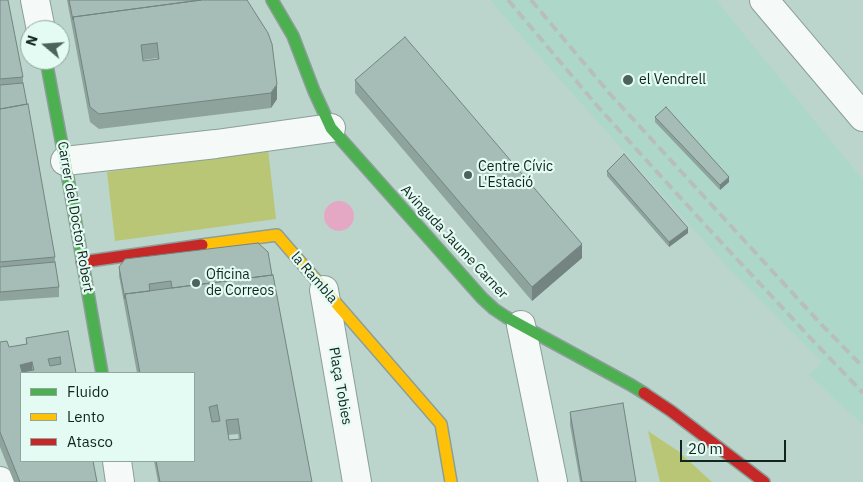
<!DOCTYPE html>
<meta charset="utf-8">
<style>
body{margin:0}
#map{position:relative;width:863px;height:482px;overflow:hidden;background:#bbd5cc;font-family:"IBM Plex Sans",sans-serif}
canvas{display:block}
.legend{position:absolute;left:20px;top:372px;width:175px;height:90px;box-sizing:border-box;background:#e3fbf2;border:1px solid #8fa59d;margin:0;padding:6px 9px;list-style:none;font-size:15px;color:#12241e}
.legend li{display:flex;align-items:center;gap:10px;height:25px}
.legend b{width:25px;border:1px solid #8fa59d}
.north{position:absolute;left:20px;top:20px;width:50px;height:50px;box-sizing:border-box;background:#e3fbf2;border:1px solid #8fa59d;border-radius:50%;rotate:288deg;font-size:14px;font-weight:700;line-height:20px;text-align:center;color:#12241e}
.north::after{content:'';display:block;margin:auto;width:18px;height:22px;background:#4d625b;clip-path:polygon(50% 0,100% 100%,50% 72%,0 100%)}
.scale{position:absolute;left:680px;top:440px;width:106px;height:22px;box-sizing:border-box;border:2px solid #12241e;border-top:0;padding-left:6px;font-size:15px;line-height:18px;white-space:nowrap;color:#12241e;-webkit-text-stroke:4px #e3fbf2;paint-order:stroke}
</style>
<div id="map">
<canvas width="863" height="482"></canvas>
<ul class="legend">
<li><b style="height:6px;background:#4caf50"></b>Fluido</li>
<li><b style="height:6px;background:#ffc107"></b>Lento</li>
<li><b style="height:6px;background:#c62828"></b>Atasco</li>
</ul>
<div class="north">N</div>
<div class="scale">20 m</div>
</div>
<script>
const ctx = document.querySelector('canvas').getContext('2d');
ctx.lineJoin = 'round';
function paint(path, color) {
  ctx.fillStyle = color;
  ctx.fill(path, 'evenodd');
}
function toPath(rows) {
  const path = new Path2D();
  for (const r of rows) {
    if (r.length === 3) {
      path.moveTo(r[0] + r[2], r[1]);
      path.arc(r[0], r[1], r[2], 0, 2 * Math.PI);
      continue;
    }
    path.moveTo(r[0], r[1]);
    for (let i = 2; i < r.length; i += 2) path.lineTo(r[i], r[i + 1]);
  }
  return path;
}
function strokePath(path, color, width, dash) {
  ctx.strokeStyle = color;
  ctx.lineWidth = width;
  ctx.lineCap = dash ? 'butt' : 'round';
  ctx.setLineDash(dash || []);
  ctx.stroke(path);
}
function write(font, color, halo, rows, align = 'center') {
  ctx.font = font + ' "IBM Plex Sans",sans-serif';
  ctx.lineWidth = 4.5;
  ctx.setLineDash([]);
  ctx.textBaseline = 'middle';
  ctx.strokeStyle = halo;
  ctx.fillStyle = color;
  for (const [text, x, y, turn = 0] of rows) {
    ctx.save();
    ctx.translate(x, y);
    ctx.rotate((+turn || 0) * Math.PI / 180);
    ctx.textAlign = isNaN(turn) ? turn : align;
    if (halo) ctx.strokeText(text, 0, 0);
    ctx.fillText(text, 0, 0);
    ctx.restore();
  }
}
const built = toPath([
 [490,0,716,0,863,180,863,425,809,375,822,362,729,269,514,28]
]);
const green = toPath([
 [268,149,276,219,115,241,107,172],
 [648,431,678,451,712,482,660,482]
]);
const water = toPath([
 [339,216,15]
]);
const street = toPath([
 [35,0,41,30],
 [764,0,863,117],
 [65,161,216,144,331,128],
 [324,290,357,482],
 [521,325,553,482],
 [117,461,120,482],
 [0,481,0,482]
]);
const fast = toPath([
 [272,0,293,36,314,91,331,128,482,298,494,309,506,317,631,385,644,393],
 [46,60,65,161,102,373]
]);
const slow = toPath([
 [202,245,277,235,441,424,451,482]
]);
const jam = toPath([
 [82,262,202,245],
 [644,393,671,411,764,482]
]);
const rail = toPath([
 [508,0,599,108,707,227,818,346,863,393],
 [531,0,610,94,819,322,863,367]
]);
const wall = toPath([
 [0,0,23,77,23,83,55,257,55,262,59,287,59,297,0,301],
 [67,0,247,0,277,99,271,108,99,129,90,122],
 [157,58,157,59,143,61,143,60],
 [355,80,582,258,532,301,355,93],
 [655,117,729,182,720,190,655,122],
 [607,171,688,233,669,247,607,176],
 [258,243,312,482,158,482,154,461,194,461,194,373,137,373,119,276,119,267],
 [238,434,239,439,229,440,228,435],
 [68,331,97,482,14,482,0,447,0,342,9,347,26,344,26,338],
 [570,412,636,482,580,482,570,425]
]);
const shadedWall = toPath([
 [277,84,277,99,271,108,271,93],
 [729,177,729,182,720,190,720,185],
 [688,228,688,233,669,247,669,242],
 [582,244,582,258,532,301,532,287],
 [32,362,32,373,21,373,20,365]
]);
const building = toPath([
 [0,0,8,0,23,77,0,79,0,0],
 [69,0,201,0,73,17,73,20,69,0],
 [201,0,247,0,268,33,272,44,277,84,271,93,99,114,90,107,73,17,201,0],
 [157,43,159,59,143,61,141,45,157,43],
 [405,37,582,244,532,287,355,80,405,37],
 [23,83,27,104,0,109,0,85,23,83],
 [28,104,55,257,0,262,0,109,28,104],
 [666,107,729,177,720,185,655,117,666,107],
 [624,154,688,228,669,242,607,171,624,154],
 [258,243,268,252,272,275,172,288,171,281,149,284,150,291,125,294,125,299,119,267,125,259,258,243],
 [55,262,59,287,0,292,0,267,55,262],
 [273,275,312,482,160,482,156,461,194,461,194,373,140,373,125,294,273,275],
 [217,405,220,421,212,422,209,407,217,405],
 [238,419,241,439,229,440,226,420,238,419],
 [68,331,76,373,21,373,21,461,93,461,97,482,20,482,0,432,0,342,7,341,9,347,27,344,26,338,68,331],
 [60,357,61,364,50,366,48,359,60,357],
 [32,362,34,370,22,372,20,365,32,362],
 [623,403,636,482,582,482,570,412,623,403]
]);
const markers = [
 [628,80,6,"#4d625b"],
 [468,175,5,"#4d625b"],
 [196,283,5,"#4d625b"]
];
const poiNames = [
 ["el Vendrell",639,80],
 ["Centre Cívic",478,167],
 ["L'Estació",478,183],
 ["Oficina",206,275],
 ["de Correos",206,291]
];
const streetNames = [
 ["Carrer del Doctor Robert",75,217,80],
 ["Avinguda Jaume Carner",454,242,47],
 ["la Rambla",314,278,49],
 ["Plaça Tobies",340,386,80]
];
paint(built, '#add8c9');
paint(green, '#b8c675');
paint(water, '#e4a8c5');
strokePath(street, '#8b9f98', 30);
strokePath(fast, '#8b9f98', 14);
strokePath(slow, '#8b9f98', 14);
strokePath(jam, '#8b9f98', 14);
strokePath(street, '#f5f9f7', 28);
strokePath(fast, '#4caf50', 11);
strokePath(slow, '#ffc107', 11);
strokePath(jam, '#c62828', 11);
strokePath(rail, '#b8bebc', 4, [10, 5]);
paint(wall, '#8fa39d');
paint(shadedWall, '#748480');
paint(building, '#a6bdb7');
strokePath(building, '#748480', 1);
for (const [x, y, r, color] of markers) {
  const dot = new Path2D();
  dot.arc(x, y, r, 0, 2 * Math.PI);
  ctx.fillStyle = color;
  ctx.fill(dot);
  strokePath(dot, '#e3fbf2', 2);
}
write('14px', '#12241e', '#e3fbf2', poiNames, 'left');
write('14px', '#12241e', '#e3fbf2', streetNames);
</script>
